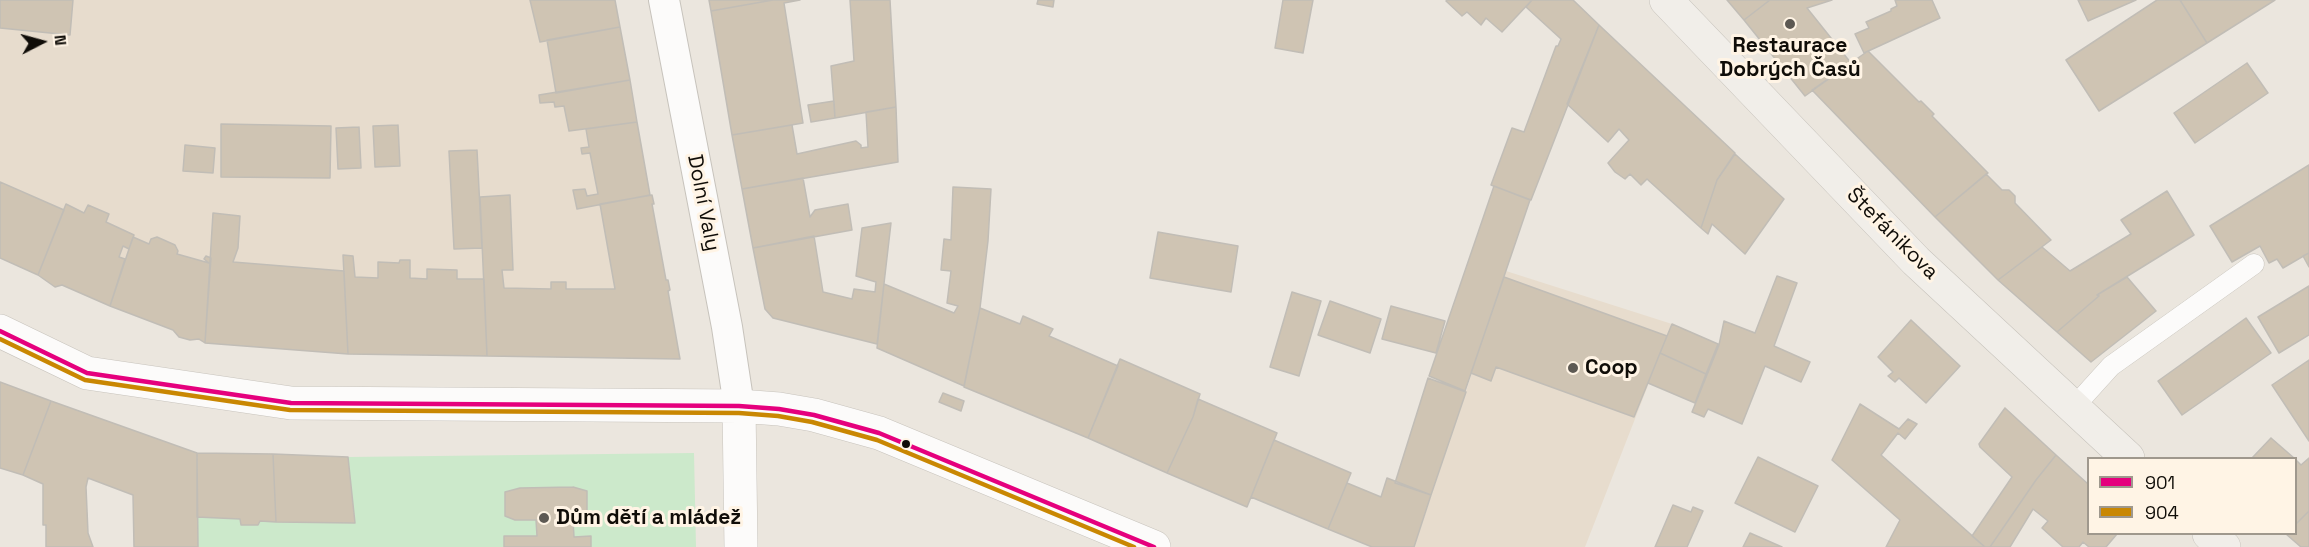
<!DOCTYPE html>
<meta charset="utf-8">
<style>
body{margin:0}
#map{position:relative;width:2309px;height:547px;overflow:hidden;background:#ebe6de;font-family:"Space Grotesk",sans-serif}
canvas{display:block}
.legend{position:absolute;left:2087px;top:457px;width:210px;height:78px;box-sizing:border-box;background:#fff4e5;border:2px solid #9f988d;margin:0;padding:8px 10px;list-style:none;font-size:18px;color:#100d08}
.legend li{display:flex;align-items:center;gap:12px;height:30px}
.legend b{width:30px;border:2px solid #9f988d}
.north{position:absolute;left:12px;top:12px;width:60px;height:60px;-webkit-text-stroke:4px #fff4e5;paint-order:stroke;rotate:84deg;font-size:16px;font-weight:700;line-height:24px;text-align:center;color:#100d08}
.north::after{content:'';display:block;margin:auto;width:21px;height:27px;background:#100d08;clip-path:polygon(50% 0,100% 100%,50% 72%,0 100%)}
</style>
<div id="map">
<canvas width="2309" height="547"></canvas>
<ul class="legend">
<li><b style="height:8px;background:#e5007d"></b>901</li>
<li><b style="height:8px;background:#c98702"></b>904</li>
</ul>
<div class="north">N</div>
</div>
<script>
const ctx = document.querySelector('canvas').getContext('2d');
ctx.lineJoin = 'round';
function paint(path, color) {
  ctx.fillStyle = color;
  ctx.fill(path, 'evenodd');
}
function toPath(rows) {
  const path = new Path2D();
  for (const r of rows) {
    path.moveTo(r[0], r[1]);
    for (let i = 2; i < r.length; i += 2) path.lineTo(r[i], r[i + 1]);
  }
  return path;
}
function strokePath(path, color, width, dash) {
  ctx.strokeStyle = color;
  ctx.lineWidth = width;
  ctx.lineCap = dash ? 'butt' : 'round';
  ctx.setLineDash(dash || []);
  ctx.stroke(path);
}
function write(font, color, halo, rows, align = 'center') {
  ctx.font = font + ' "Space Grotesk",sans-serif';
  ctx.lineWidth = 6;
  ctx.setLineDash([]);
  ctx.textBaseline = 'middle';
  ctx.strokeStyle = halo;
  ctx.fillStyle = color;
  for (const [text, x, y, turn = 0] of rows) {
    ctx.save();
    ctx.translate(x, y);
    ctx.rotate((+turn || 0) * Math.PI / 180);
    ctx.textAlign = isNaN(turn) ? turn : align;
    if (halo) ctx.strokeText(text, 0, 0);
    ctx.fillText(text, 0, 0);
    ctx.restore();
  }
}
const built = toPath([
 [0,0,614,0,680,359,205,343,0,256],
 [1506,271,1672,324,1585,547,1414,547]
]);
const green = toPath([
 [694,453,696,547,198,547,197,517,355,523,348,457]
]);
const building = toPath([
 [0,0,73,0,70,35,0,28,0,0],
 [530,0,615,0,620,27,540,42,530,0],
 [709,0,773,0,711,11,709,0],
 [773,0,800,0,784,3,803,123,732,135,711,11,773,0],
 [850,0,890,0,896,107,835,118,831,66,854,61,850,0],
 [1038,0,1054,0,1053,7,1037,4,1038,0],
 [1283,0,1313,0,1303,53,1275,48,1283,0],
 [1447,0,1532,0,1502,32,1486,18,1481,25,1467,12,1462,16,1446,1,1447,0],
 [1532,0,1573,0,1599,25,1531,200,1491,185,1512,128,1524,132,1556,46,1558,46,1561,39,1526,7,1532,0],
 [1727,0,1770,0,1744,20,1727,0],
 [1770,0,1832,0,1807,8,1851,63,1805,96,1744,20,1770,0],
 [1895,0,1932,0,1940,18,1864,53,1855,34,1869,28,1866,22,1891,11,1891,9,1897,6,1895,0],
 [2078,0,2136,0,2088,21,2078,0],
 [2157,0,2180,0,2207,43,2099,111,2066,60,2157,0],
 [2180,0,2275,0,2207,43,2180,0],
 [1599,25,1735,153,1717,180,1701,228,1647,179,1641,185,1630,174,1625,179,1615,172,1608,163,1629,140,1619,129,1608,142,1567,104,1599,25],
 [620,27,630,80,556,93,547,40,620,27],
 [1868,51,1919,102,1921,101,1934,114,1932,116,1988,173,1935,217,1812,90,1868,51],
 [2247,63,2268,93,2195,143,2174,113,2247,63],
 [630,80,637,122,569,131,564,106,555,107,554,102,540,103,539,95,630,80],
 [834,101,835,118,811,122,808,105,834,101],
 [896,107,898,162,742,189,732,135,792,125,797,154,856,141,861,145,861,148,868,147,866,112,896,107],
 [637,122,650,195,577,209,573,190,585,189,587,196,598,194,590,153,582,154,581,148,589,147,586,129,637,122],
 [221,124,331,126,330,178,221,177,221,124],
 [398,125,400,166,375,167,373,126,398,125],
 [359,127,361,168,338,169,336,128,359,127],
 [185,145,215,148,213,173,183,171,185,145],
 [477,150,482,248,454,249,449,151,477,150],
 [1735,154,1784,199,1745,254,1712,224,1708,234,1701,228,1717,180,1735,154],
 [2309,165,2309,253,2283,268,2277,259,2269,263,2260,246,2232,262,2210,226,2309,165],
 [1986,174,2002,190,2009,190,2015,196,2015,203,2051,240,1998,280,1935,217,1986,174],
 [803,178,810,217,815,210,848,204,852,230,753,248,742,189,803,178],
 [0,182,64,210,38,275,0,258,0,182],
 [1494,186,1530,200,1465,391,1429,376,1494,186],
 [953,187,991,189,988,241,980,308,964,386,877,348,884,284,954,313,958,306,947,303,951,271,941,270,944,239,951,240,953,187],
 [2167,191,2194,235,2097,295,2099,296,2057,332,1998,280,2042,247,2070,271,2131,234,2121,220,2167,191],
 [510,195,513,270,502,270,504,288,551,289,551,282,566,282,566,289,615,289,600,204,652,195,654,204,652,204,666,280,668,280,670,290,668,291,680,359,487,356,480,197,510,195],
 [66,204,84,213,88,205,109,214,106,222,134,235,129,249,123,246,119,257,125,259,110,306,62,285,55,287,38,275,66,204],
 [213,213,240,216,238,248,233,262,344,271,348,354,205,343,213,213],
 [891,223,877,344,773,318,765,309,753,248,814,236,823,292,852,299,854,289,875,292,876,282,856,276,862,228,891,223],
 [1158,232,1238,246,1231,292,1150,278,1158,232],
 [133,237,149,244,151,239,157,237,175,245,178,251,177,254,209,263,204,259,206,256,211,258,205,343,199,339,190,340,179,337,173,330,110,306,133,237],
 [2309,253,2309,267,2303,256,2309,253],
 [343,255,353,256,355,277,378,278,378,262,399,263,400,260,410,260,410,278,427,279,427,269,457,270,457,279,484,279,487,356,348,354,343,255],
 [1777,276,1797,283,1774,346,1810,362,1801,382,1765,366,1742,424,1708,409,1704,417,1692,412,1719,345,1724,321,1755,333,1777,276],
 [1504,277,1667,336,1634,417,1496,367,1491,381,1471,373,1504,277],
 [2127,277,2156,311,2091,362,2057,332,2099,296,2097,295,2127,277],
 [2309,286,2309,335,2279,353,2258,317,2309,286],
 [1292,292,1321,301,1299,376,1270,367,1292,292],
 [1330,301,1381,319,1370,353,1318,335,1330,301],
 [1391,306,1445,321,1436,353,1382,339,1391,306],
 [980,308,1020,324,1023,316,1053,329,1049,336,1118,366,1088,438,964,387,980,308],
 [2246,318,2271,353,2182,415,2158,381,2246,318],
 [1911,320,1960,366,1926,403,1899,378,1895,382,1888,376,1893,372,1878,357,1911,320],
 [1672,324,1718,344,1706,374,1660,353,1672,324],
 [1660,353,1706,374,1695,403,1648,383,1660,353],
 [1120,359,1200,394,1193,417,1167,473,1088,438,1120,359],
 [2309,360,2309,441,2272,385,2309,360],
 [1428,378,1466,392,1431,495,1395,483,1428,378],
 [0,382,51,401,23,475,0,468,0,382],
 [943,393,964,401,961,411,939,402,943,393],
 [1198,399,1277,433,1247,507,1167,473,1193,417,1198,399],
 [51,401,197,453,198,547,134,547,133,495,88,478,86,487,88,533,93,547,46,547,46,525,43,525,43,484,23,475,51,401],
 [1860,404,1899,429,1908,419,1917,424,1905,439,1898,433,1881,455,1985,547,1886,547,1900,520,1832,460,1860,404],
 [2005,408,2056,455,2036,480,1990,547,1985,547,1972,536,2012,477,1980,447,1979,444,2005,408],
 [2271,438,2294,458,2252,458,2271,438],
 [1274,440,1351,473,1328,529,1251,497,1274,440],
 [197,453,273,454,276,522,260,521,258,525,241,525,240,519,197,517,197,453],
 [273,454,348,457,355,523,276,522,273,454],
 [2056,455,2088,484,2088,534,2117,534,2106,547,2089,547,2083,542,2079,547,2063,547,2042,528,2048,521,2033,509,2010,547,1990,547,2036,480,2056,455],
 [1758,457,1818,486,1795,532,1735,503,1758,457],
 [2309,458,2309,511,2296,524,2296,460,2301,465,2309,458],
 [1387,478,1431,495,1414,547,1372,547,1328,529,1347,483,1381,497,1387,478],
 [573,487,587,491,587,515,573,520,574,537,591,536,591,547,504,547,504,536,537,536,536,520,515,520,505,516,505,492,520,488,573,487],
 [1673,505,1691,512,1693,507,1703,511,1687,547,1655,547,1673,505],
 [2309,511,2309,547,2301,547,2286,534,2296,534,2296,524,2309,511],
 [1750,533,1782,547,1743,547,1750,533]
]);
const service = toPath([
 [2073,408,2111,366,2254,264]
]);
const pedestrian = toPath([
 [664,0,727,327,739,406]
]);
const minor = toPath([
 [0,331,87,373,291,403,739,406,779,409,814,415,879,433,1154,547],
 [739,406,741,547]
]);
const secondary = toPath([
 [1666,0,1916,261,2128,458],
 [2209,534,2224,547]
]);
const bus1 = toPath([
 [0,331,87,373,291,403,739,406,779,409,814,415,879,433,1154,547]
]);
const bus2 = toPath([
 [0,339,85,380,290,410,739,413,778,416,812,422,877,440,1134,547]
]);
const markers = [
 [1790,24,6,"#5d5953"],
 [1573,368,6,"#5d5953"],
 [906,444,5,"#100d08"],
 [544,518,6,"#5d5953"]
];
const poiNames = [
 ["Restaurace",1790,46,"center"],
 ["Dobrých Časů",1790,70,"center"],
 ["Coop",1585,368],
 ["Dům dětí a mládež",556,518]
];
const streetNames = [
 ["Dolní Valy",703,203,79],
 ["Štefánikova",1892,234,45]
];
paint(built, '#e7dccd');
paint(green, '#cce9cb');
paint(building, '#cfc4b3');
strokePath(building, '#c1bdb6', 1.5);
strokePath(service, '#c7c3bc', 21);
strokePath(pedestrian, '#c7c3bc', 32);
strokePath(minor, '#c7c3bc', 34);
strokePath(secondary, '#c7c3bc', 34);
strokePath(service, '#fcfbfa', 20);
strokePath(pedestrian, '#fcfbfa', 30);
strokePath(minor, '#fcfbfa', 33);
strokePath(secondary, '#f1eee9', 33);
strokePath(bus1, '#e5007d', 4.5);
strokePath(bus2, '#c98702', 4.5);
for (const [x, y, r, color] of markers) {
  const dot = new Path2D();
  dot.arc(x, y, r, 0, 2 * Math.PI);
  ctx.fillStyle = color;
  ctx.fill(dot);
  strokePath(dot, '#fff4e5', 2);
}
write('bold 21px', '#100d08', '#fff4e5', poiNames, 'left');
write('21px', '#100d08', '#fff4e5', streetNames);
</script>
